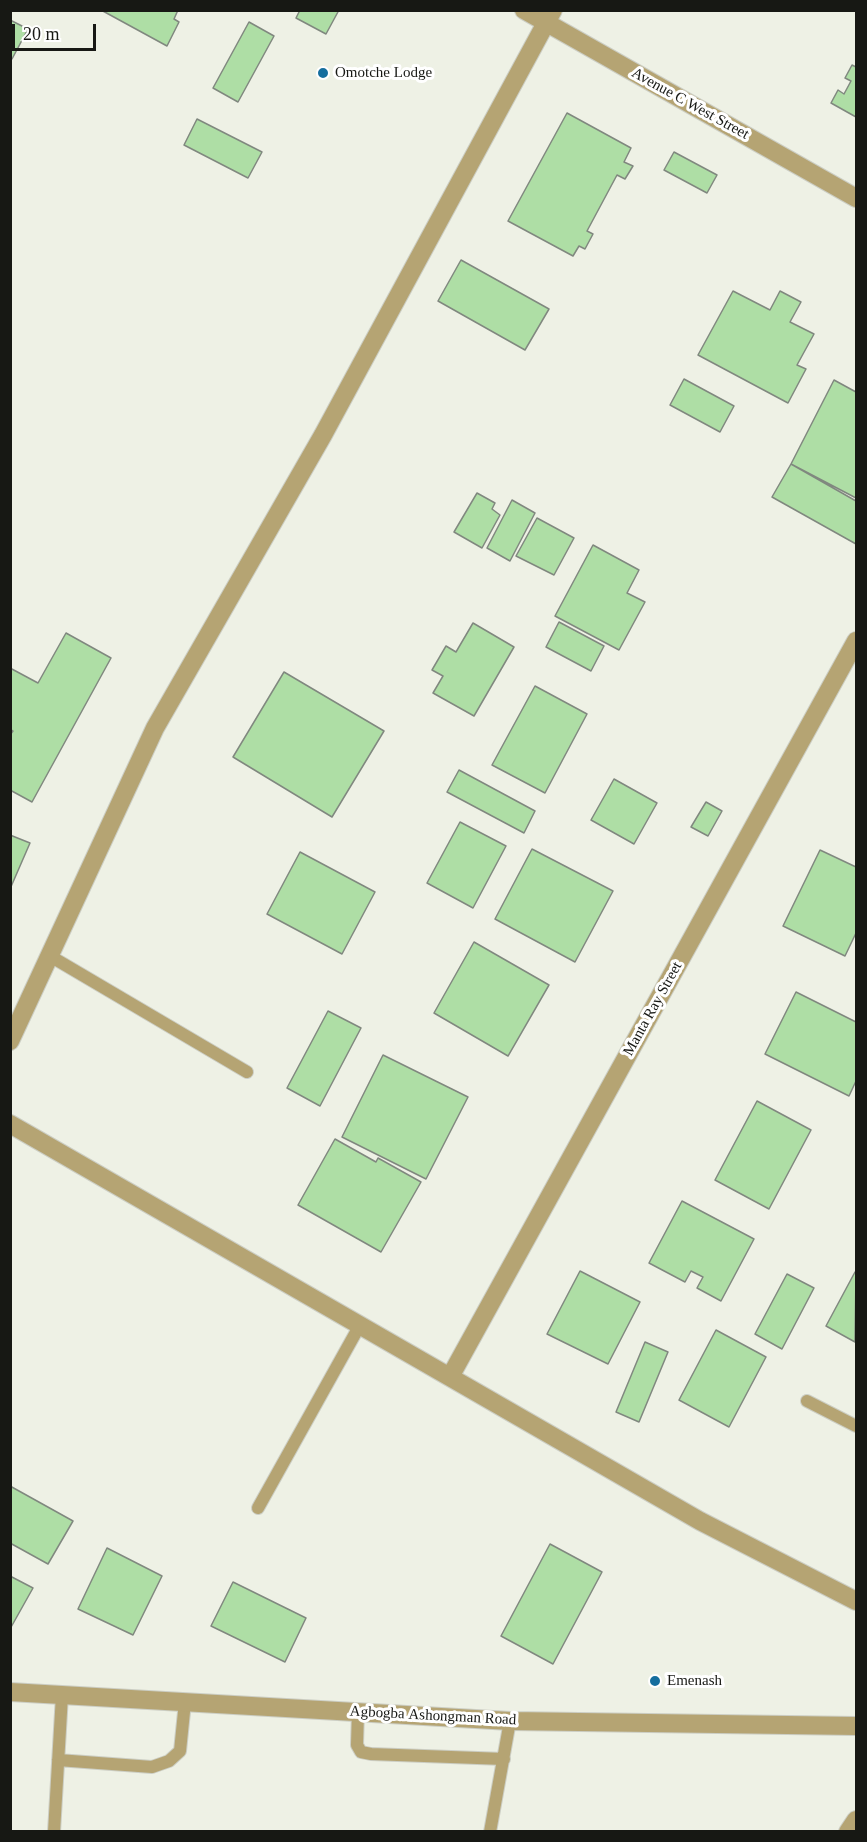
<!DOCTYPE html>
<style>
body{margin:0}
#map{position:relative;width:867px;height:1842px;overflow:hidden;background:#eef1e5;font-family:Georgia,serif}
canvas{display:block}
.frame{position:absolute;inset:0;border:12px solid #171814;pointer-events:none}
.scale{position:absolute;left:12px;top:24px;width:84px;height:27px;box-sizing:border-box;border:3px solid #171814;border-top:0;padding-left:8px;font-size:18px;line-height:21px;white-space:nowrap;color:#171814;-webkit-text-stroke:4px #fff;paint-order:stroke}
</style>
<div id="map">
<canvas width="867" height="1842"></canvas>
<div class="frame"></div>
<div class="scale">20 m</div>
</div>
<script>
const ctx = document.querySelector('canvas').getContext('2d');
ctx.lineJoin = 'round';
function paint(path, color) {
  ctx.fillStyle = color;
  ctx.fill(path, 'evenodd');
}
function toPath(rows) {
  const path = new Path2D();
  for (const r of rows) {
    path.moveTo(r[0], r[1]);
    for (let i = 2; i < r.length; i += 2) path.lineTo(r[i], r[i + 1]);
  }
  return path;
}
function strokePath(path, color, width, dash) {
  ctx.strokeStyle = color;
  ctx.lineWidth = width;
  ctx.lineCap = dash ? 'butt' : 'round';
  ctx.setLineDash(dash || []);
  ctx.stroke(path);
}
function write(font, color, halo, rows, align = 'center') {
  ctx.font = font + ' Georgia,serif';
  ctx.lineWidth = 6;
  ctx.setLineDash([]);
  ctx.textBaseline = 'middle';
  ctx.strokeStyle = halo;
  ctx.fillStyle = color;
  for (const [text, x, y, turn = 0] of rows) {
    ctx.save();
    ctx.translate(x, y);
    ctx.rotate((+turn || 0) * Math.PI / 180);
    ctx.textAlign = isNaN(turn) ? turn : align;
    if (halo) ctx.strokeText(text, 0, 0);
    ctx.fillText(text, 0, 0);
    ctx.restore();
  }
}
const building = toPath([
 [101,10,178,10,174,19,179,22,167,46,101,10],
 [300,10,339,10,326,34,296,18,300,10],
 [10,20,28,29,12,59,10,58,10,20],
 [249,22,274,36,238,102,213,88,249,22],
 [852,65,856,67,856,117,831,103,838,90,844,94,851,81,845,78,852,65],
 [567,113,631,148,624,162,633,166,625,179,617,175,587,231,593,234,585,249,579,246,573,256,508,221,567,113],
 [197,119,262,152,248,178,184,145,197,119],
 [674,152,717,175,707,193,664,170,674,152],
 [461,260,549,309,525,350,438,301,461,260],
 [733,291,770,310,780,291,801,302,790,322,814,334,797,365,806,369,788,403,698,355,733,291],
 [684,379,734,406,720,432,670,405,684,379],
 [834,380,856,392,856,498,791,464,834,380],
 [791,464,856,501,856,544,772,497,791,464],
 [477,493,495,503,492,509,500,515,482,548,454,532,477,493],
 [512,500,535,513,510,561,487,548,512,500],
 [537,518,574,538,554,575,516,556,537,518],
 [593,545,639,570,627,593,645,602,619,650,555,616,593,545],
 [559,622,604,646,591,671,546,647,559,622],
 [473,623,514,647,474,716,433,693,443,676,432,670,446,646,456,652,473,623],
 [66,633,111,658,32,802,10,790,10,735,13,731,10,729,10,668,38,683,66,633],
 [284,672,384,731,332,817,233,757,284,672],
 [535,686,587,714,545,793,492,765,535,686],
 [459,770,535,811,524,833,447,792,459,770],
 [614,779,657,803,634,844,591,820,614,779],
 [706,802,722,811,708,836,691,827,706,802],
 [460,822,506,846,473,908,427,883,460,822],
 [10,835,30,843,10,889,10,835],
 [532,849,613,891,575,962,495,919,532,849],
 [820,850,856,867,856,933,845,956,783,926,820,850],
 [300,852,375,892,342,954,267,914,300,852],
 [474,942,549,985,508,1056,434,1013,474,942],
 [796,992,856,1022,856,1081,849,1096,765,1054,796,992],
 [328,1011,361,1028,320,1106,287,1088,328,1011],
 [383,1055,468,1097,426,1179,342,1137,383,1055],
 [757,1101,811,1130,769,1209,715,1180,757,1101],
 [335,1139,376,1162,378,1158,421,1182,381,1252,298,1205,335,1139],
 [682,1201,754,1239,721,1301,697,1288,703,1277,691,1271,685,1282,649,1263,682,1201],
 [580,1271,640,1302,608,1364,547,1334,580,1271],
 [855,1272,856,1272,855,1342,826,1326,855,1272],
 [787,1274,814,1288,782,1349,755,1334,787,1274],
 [716,1330,766,1357,729,1427,679,1400,716,1330],
 [645,1342,668,1352,639,1422,616,1412,645,1342],
 [10,1486,73,1521,48,1564,10,1543,10,1486],
 [550,1544,602,1572,553,1664,501,1636,550,1544],
 [107,1548,162,1576,133,1635,78,1609,107,1548],
 [10,1576,33,1588,10,1629,10,1576],
 [233,1582,306,1618,285,1662,211,1626,233,1582]
]);
const service = toPath([
 [50,956,247,1072],
 [807,1401,856,1426],
 [258,1508,360,1325],
 [358,1712,357,1745,361,1752,371,1754,504,1759],
 [58,1760,152,1767,169,1761,180,1751,185,1702],
 [54,1832,62,1695],
 [490,1832,510,1721]
]);
const minor = toPath([
 [524,10,856,198],
 [10,1041,155,728,323,435,553,10],
 [10,1124,700,1521,856,1601],
 [450,1377,856,641],
 [848,1832,856,1820]
]);
const tertiary = toPath([
 [10,1692,510,1721,856,1726]
]);
const markers = [
 [323,73,6,"#156e9e"],
 [655,1681,6,"#156e9e"]
];
const poiNames = [
 ["Omotche Lodge",335,73],
 ["Emenash",667,1681]
];
const streetNames = [
 ["Avenue C West Street",690,104,29],
 ["Manta Ray Street",653,1009,-61],
 ["Agbogba Ashongman Road",433,1716,3]
];
paint(building, '#aedea5');
strokePath(building, '#80887f', 1.5);
strokePath(service, '#cccec4', 14);
strokePath(minor, '#cccec4', 20);
strokePath(tertiary, '#cccec4', 20);
strokePath(service, '#b5a473', 12);
strokePath(minor, '#b5a473', 18);
strokePath(tertiary, '#b5a473', 18);
for (const [x, y, r, color] of markers) {
  const dot = new Path2D();
  dot.arc(x, y, r, 0, 2 * Math.PI);
  ctx.fillStyle = color;
  ctx.fill(dot);
  strokePath(dot, '#fff', 2);
}
write('15px', '#171814', '#fff', poiNames, 'left');
write('15px', '#171814', '#fff', streetNames);
</script>
